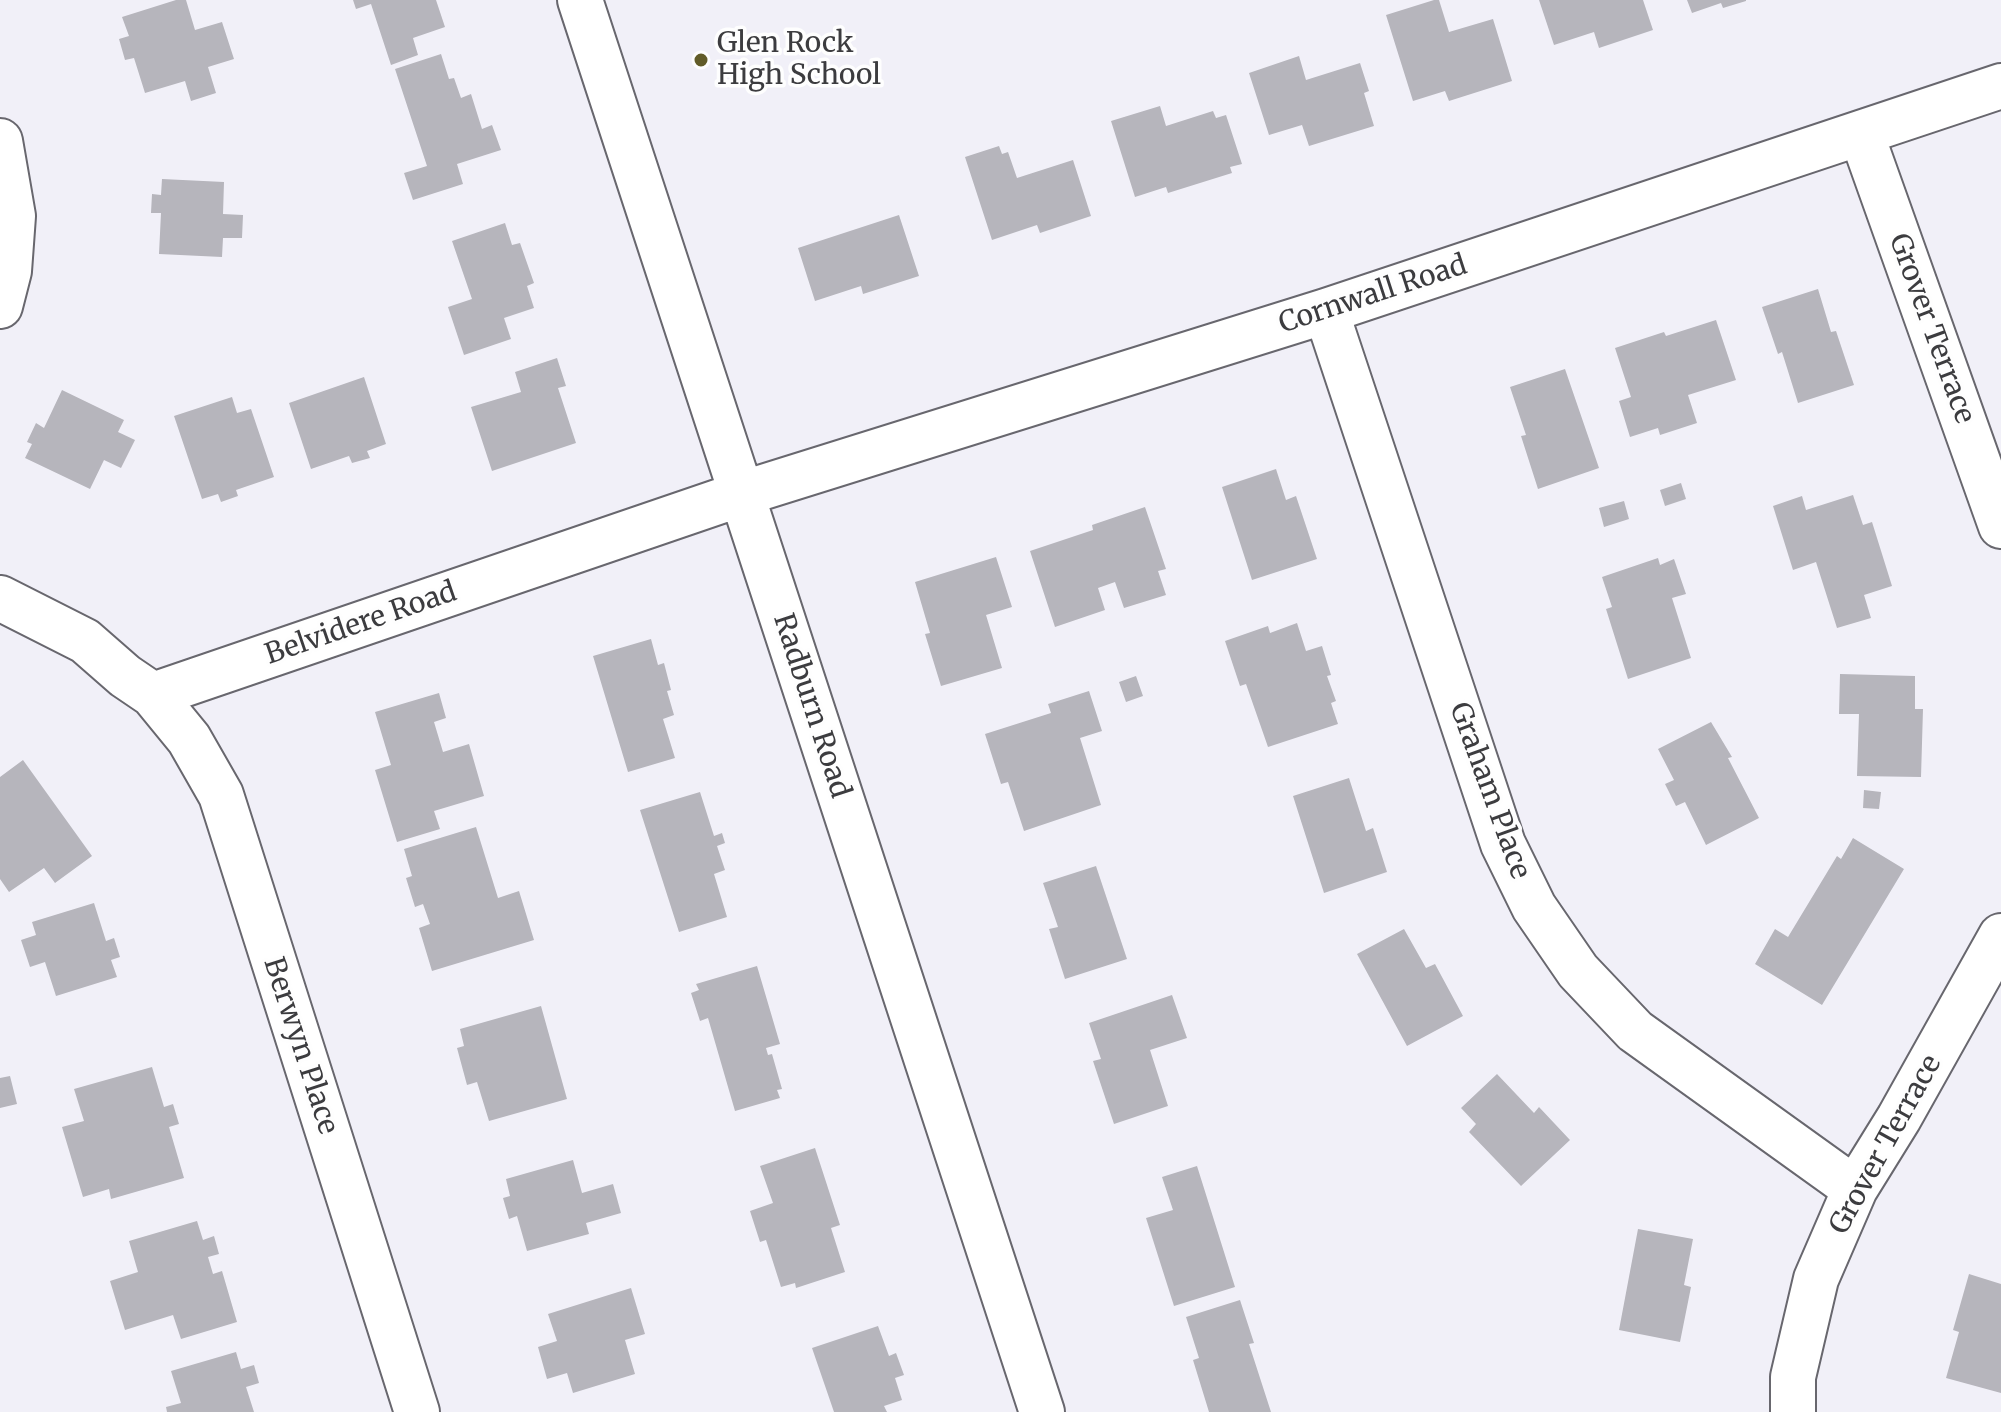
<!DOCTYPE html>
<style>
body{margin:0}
canvas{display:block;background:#f1f0f8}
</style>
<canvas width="2001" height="1412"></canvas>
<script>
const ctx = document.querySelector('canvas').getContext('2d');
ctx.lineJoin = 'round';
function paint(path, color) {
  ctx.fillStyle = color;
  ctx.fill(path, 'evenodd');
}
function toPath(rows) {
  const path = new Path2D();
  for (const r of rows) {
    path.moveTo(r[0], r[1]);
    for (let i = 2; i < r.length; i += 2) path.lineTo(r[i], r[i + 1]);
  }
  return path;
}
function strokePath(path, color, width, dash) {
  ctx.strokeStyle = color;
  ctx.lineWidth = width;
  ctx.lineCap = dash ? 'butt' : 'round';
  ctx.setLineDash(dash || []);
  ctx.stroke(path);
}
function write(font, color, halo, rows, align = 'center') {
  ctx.font = font + ' Merriweather,serif';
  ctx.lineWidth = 7;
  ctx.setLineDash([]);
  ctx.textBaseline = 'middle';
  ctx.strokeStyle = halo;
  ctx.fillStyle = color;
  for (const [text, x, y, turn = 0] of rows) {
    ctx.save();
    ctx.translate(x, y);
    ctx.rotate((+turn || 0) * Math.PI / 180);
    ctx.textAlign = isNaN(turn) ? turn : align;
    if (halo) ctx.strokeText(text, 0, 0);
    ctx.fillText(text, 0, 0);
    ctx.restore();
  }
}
const building = toPath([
 [176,0,186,0,195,30,222,22,234,59,208,67,216,93,191,101,185,81,145,93,134,58,125,60,119,39,129,36,122,17],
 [353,0,436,0,445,27,413,38,418,55,391,65,371,4,356,9],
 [1434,0,1439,0,1449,32,1493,19,1512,81,1449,101,1445,91,1413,101,1386,15],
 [1539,0,1643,0,1653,30,1599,48,1594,32,1554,45],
 [1687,0,1746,0,1746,1,1723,8,1721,3,1692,13],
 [441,54,449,79,454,78,461,98,471,94,482,129,492,125,501,150,457,164,463,184,413,200,404,173,427,166,395,69],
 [1299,56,1306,80,1360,63,1369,91,1364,93,1374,126,1309,146,1302,125,1269,135,1249,73],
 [1160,106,1166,126,1213,111,1216,118,1226,115,1242,164,1230,167,1232,173,1168,193,1166,187,1135,197,1111,121],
 [999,146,1002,154,1008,152,1017,178,1073,160,1091,216,1040,233,1037,225,992,240,965,157],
 [162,179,224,182,223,214,243,215,242,238,223,238,222,257,159,254,161,213,151,213,152,194,161,195],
 [899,215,919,276,863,294,861,286,815,301,798,248],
 [505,223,512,245,520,243,534,283,527,286,534,308,504,318,511,339,464,355,448,307,472,299,452,241],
 [1818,289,1831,332,1836,331,1854,385,1798,403,1782,352,1778,354,1762,307],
 [1716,320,1736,380,1688,395,1697,423,1660,435,1658,428,1630,437,1619,401,1631,397,1615,348,1664,332,1666,336],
 [557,358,566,386,558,388,576,443,492,471,471,407,521,392,515,372],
 [1565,369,1599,468,1538,489,1521,436,1526,435,1510,387],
 [364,377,386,444,367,451,370,458,352,463,349,456,311,469,289,403],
 [62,390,124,420,118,432,135,440,121,468,104,460,90,489,25,458,32,444,27,442,36,423,44,428],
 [232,397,237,413,251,409,274,477,236,490,238,496,221,502,218,494,202,499,174,416],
 [1276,469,1286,500,1296,496,1317,559,1252,580,1222,487],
 [1681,483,1686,499,1665,506,1660,490],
 [1853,495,1863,525,1872,522,1892,586,1864,595,1871,618,1837,628,1816,562,1793,570,1773,506,1802,496,1806,510],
 [1624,501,1629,519,1604,527,1599,508],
 [1145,507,1166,569,1158,571,1166,595,1124,608,1115,582,1098,588,1105,610,1055,627,1030,551,1093,530,1092,525],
 [996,557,1012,607,986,615,1002,668,941,686,925,634,930,633,915,582],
 [1658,558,1660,565,1674,559,1686,594,1672,598,1691,658,1628,679,1606,609,1612,607,1602,577],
 [1297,623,1306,651,1322,646,1331,675,1327,676,1336,701,1331,703,1338,724,1268,747,1246,684,1240,686,1225,641,1268,626,1270,633],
 [651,639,658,665,664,663,671,690,667,691,674,715,663,719,675,758,628,772,593,656],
 [1840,674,1915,676,1915,709,1923,709,1921,777,1857,776,1859,714,1839,714],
 [1136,676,1143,696,1126,702,1119,682],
 [1089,691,1102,731,1080,738,1101,805,1024,831,1008,782,1001,784,985,734,1051,713,1048,704],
 [439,693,446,718,434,722,443,752,469,744,484,796,434,811,440,829,397,842,375,770,391,765,375,712],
 [1711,722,1732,757,1728,758,1759,818,1706,845,1685,802,1676,806,1665,784,1674,780,1658,749],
 [23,760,92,856,55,883,44,868,9,892,0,879,0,777],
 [1349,778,1366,831,1373,828,1387,872,1324,893,1293,796],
 [1864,790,1881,792,1879,809,1863,808],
 [700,792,714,836,722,833,725,843,717,846,725,870,714,874,727,917,679,932,640,810],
 [476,827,498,898,519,891,534,940,432,971,419,928,430,924,423,904,415,907,406,878,412,876,404,849],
 [1853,838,1904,869,1822,1005,1755,964,1775,929,1788,937,1837,856,1841,859],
 [1096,866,1127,959,1065,979,1049,929,1058,927,1043,883],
 [94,903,106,941,114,938,120,957,111,960,117,977,56,996,45,962,30,967,21,940,36,935,32,922],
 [1404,929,1426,968,1435,964,1463,1016,1407,1046,1357,954],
 [757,966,780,1044,766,1048,768,1055,772,1054,782,1089,777,1090,780,1098,735,1111,708,1018,700,1021,691,993,699,990,696,984],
 [1172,995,1187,1038,1150,1050,1168,1106,1114,1124,1093,1061,1101,1059,1089,1023],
 [541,1006,567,1099,489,1121,477,1082,467,1085,457,1048,464,1046,460,1029],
 [152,1067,164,1107,173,1104,179,1124,169,1127,184,1178,111,1199,109,1189,83,1197,62,1127,84,1121,74,1089],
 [1497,1074,1534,1113,1539,1107,1570,1140,1521,1186,1469,1132,1476,1124,1461,1108],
 [10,1076,17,1104,0,1108,0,1078],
 [815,1148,840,1225,831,1228,845,1272,796,1288,795,1283,781,1287,766,1240,760,1242,750,1211,773,1203,760,1166],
 [573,1160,582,1193,613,1184,621,1213,586,1223,589,1234,527,1251,517,1216,509,1219,503,1198,510,1196,506,1179],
 [1197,1166,1235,1287,1174,1306,1146,1218,1173,1210,1162,1177],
 [197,1221,203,1240,214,1236,219,1254,208,1257,213,1274,222,1271,237,1322,181,1339,173,1315,125,1330,110,1281,138,1272,129,1241],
 [1638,1229,1693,1239,1684,1285,1691,1287,1680,1342,1619,1330],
 [1969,1274,2001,1284,2001,1393,1946,1378,1959,1332,1953,1330],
 [631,1288,645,1334,625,1340,635,1374,573,1393,567,1373,547,1379,538,1347,557,1341,548,1314],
 [1240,1300,1254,1343,1249,1344,1271,1412,1209,1412,1193,1360,1199,1358,1186,1317],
 [878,1326,889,1356,896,1353,904,1375,895,1378,902,1400,884,1406,887,1412,834,1412,812,1348],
 [236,1352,241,1369,254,1365,259,1383,246,1387,254,1412,167,1412,166,1407,181,1403,171,1371]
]);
const minor = toPath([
 [580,0,1042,1412],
 [1861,133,2001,526],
 [0,141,13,216,9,271,0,306],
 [1326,311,1503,844,1534,907,1578,971,1635,1031,1855,1189],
 [0,598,85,641,125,676,153,695,741,494,1326,311,2001,86],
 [153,695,189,739,221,795,417,1412],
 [1793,1412,1793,1377,1816,1279,1855,1189,1899,1118,2001,936]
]);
const markers = [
 [701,60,8,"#625c29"]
];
const poiNames = [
 ["Glen Rock",717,44],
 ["High School",717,76]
];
const streetNames = [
 ["Cornwall Road",1373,295,-18],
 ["Grover Terrace",1931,329,70],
 ["Belvidere Road",361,624,-19],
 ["Radburn Road",811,706,72],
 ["Graham Place",1489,791,70],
 ["Berwyn Place",300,1046,72],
 ["Grover Terrace",1886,1145,-61]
];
paint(building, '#b6b5bc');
strokePath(minor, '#68676e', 48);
strokePath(minor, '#fff', 44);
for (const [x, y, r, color] of markers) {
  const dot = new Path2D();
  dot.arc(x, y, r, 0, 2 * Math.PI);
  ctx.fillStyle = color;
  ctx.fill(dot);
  strokePath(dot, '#fefefe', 3);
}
write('28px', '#3c3c3f', '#fefefe', poiNames, 'left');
write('28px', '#3c3c3f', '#fefefe', streetNames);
</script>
